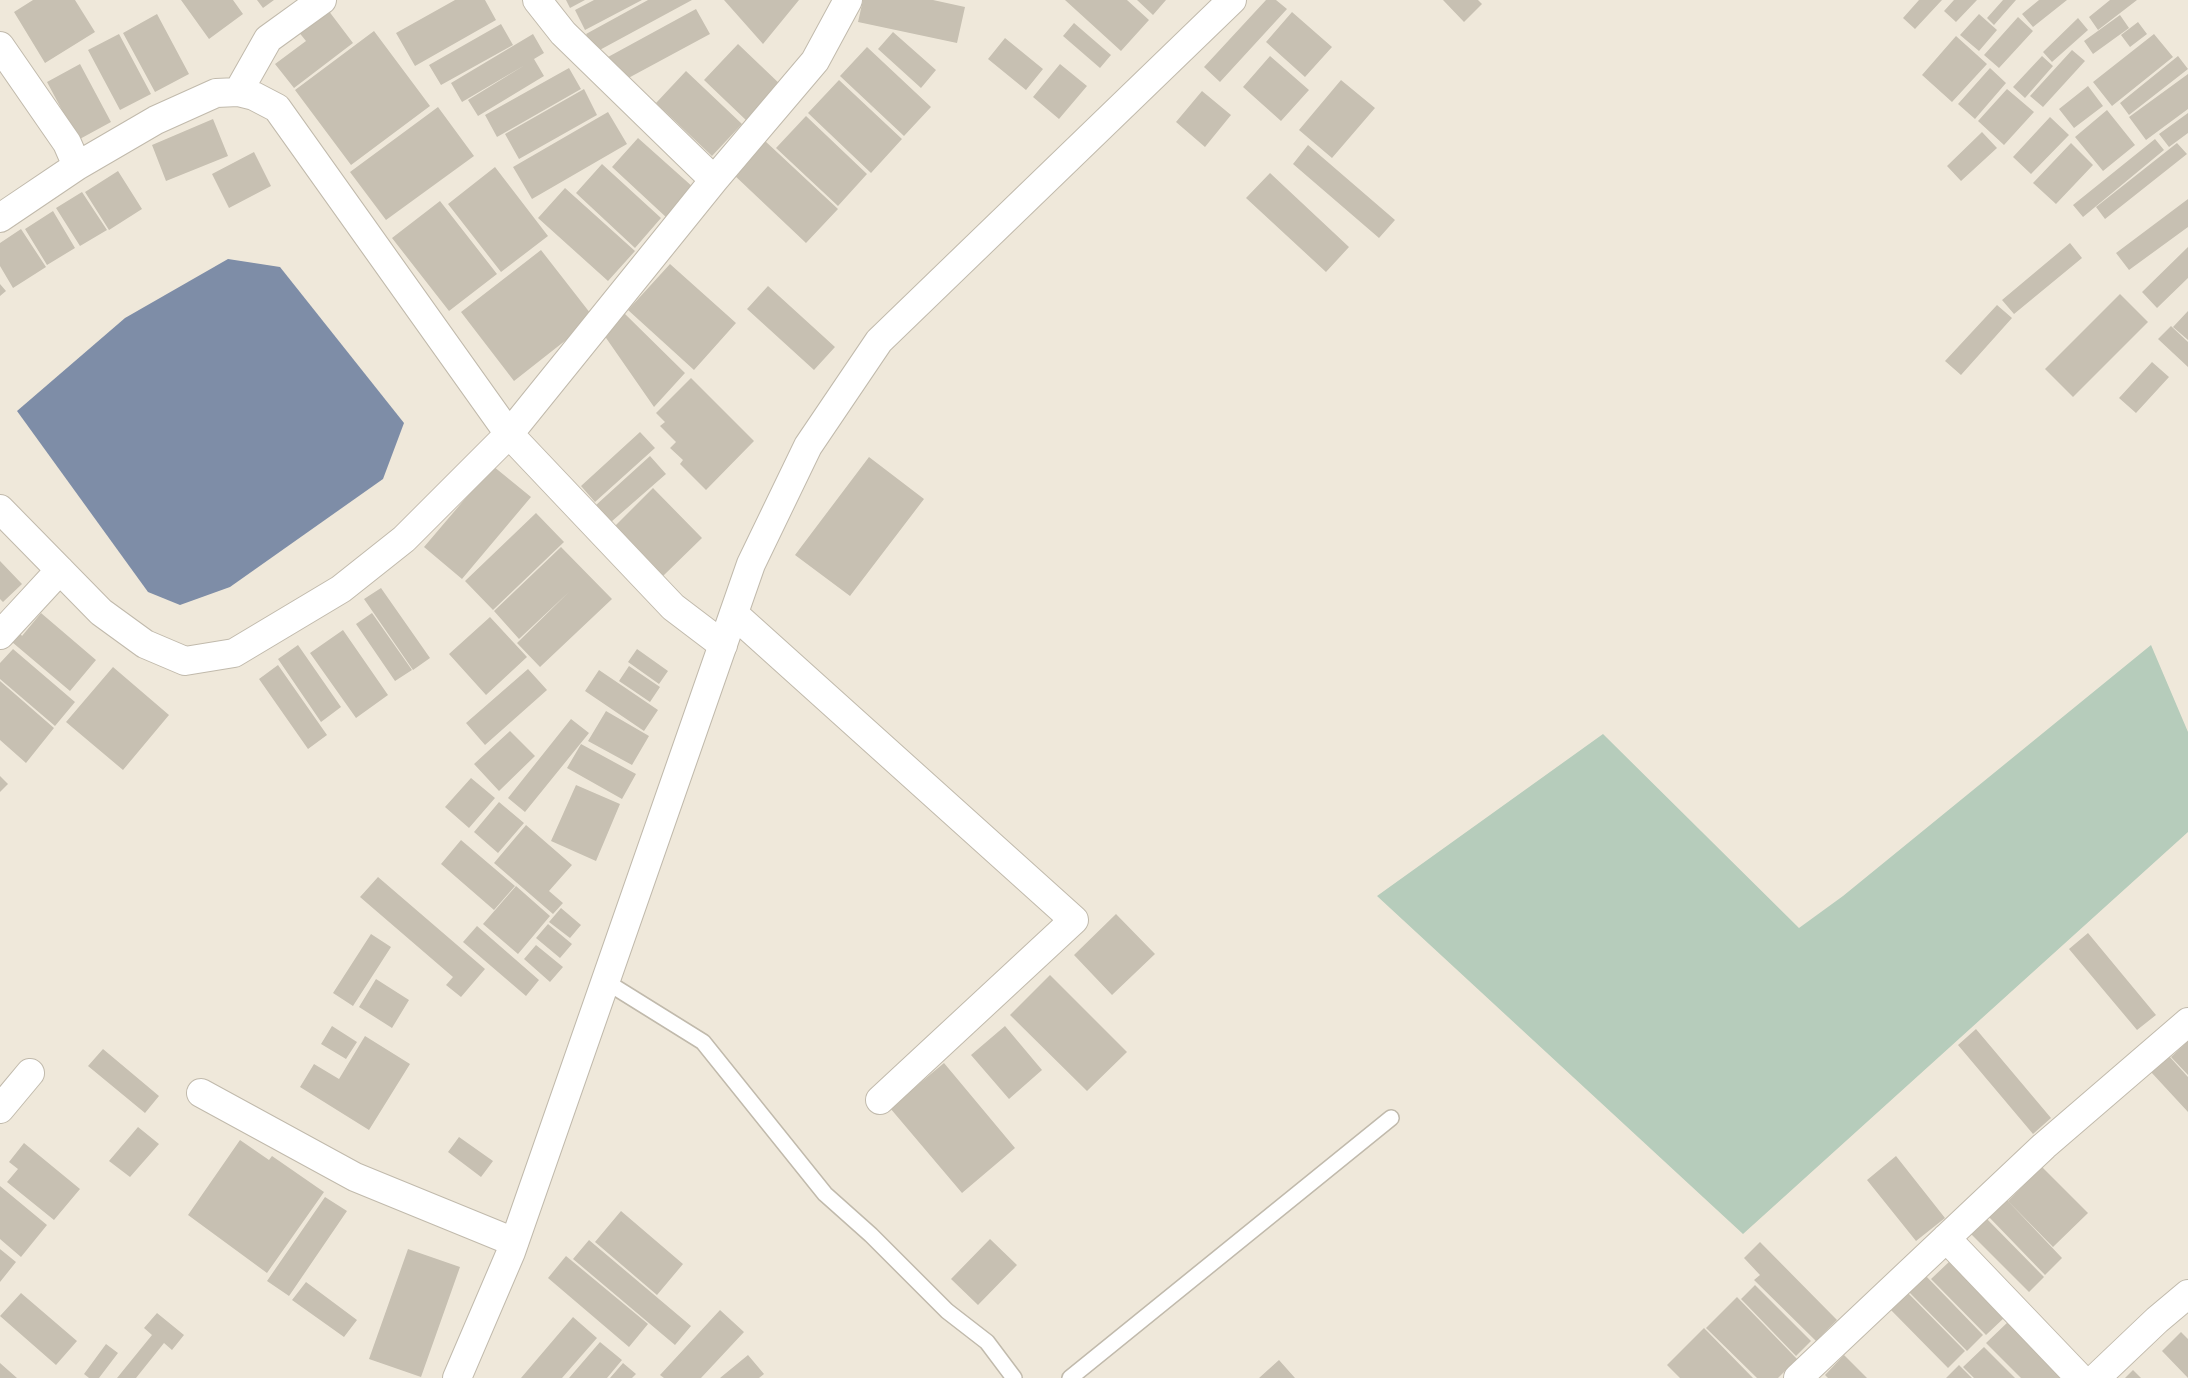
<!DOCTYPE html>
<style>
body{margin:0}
canvas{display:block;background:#efe8da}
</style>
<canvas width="2188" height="1378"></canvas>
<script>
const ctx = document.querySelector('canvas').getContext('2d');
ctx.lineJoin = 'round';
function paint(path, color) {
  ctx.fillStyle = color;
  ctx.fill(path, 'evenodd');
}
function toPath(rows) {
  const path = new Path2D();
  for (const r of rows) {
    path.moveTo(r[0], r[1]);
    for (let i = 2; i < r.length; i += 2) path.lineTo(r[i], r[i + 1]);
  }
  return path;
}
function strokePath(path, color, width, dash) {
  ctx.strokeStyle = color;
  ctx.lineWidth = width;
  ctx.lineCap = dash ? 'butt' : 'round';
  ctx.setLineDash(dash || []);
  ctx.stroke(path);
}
const green = toPath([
 [2151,645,2188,732,2188,832,1743,1234,1377,896,1603,734,1799,928,1843,896]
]);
const water = toPath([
 [228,259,280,267,404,423,383,479,230,587,180,605,148,592,17,411,125,318]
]);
const building = toPath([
 [33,0,75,0,95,32,45,63,14,12],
 [181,0,233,0,243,14,209,39],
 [257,0,274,0,263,8],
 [455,0,485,0,496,20,415,66,396,33],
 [566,0,585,0,570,8],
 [594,0,642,0,585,30,575,10],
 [648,0,692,0,596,52,586,34],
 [724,0,799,0,763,44],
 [863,0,933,0,965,7,957,43,858,22],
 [1065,0,1127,0,1149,20,1121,51],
 [1137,0,1166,0,1153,15],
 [1266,0,1276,0,1287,9,1220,82,1204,67],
 [1443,0,1478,0,1482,4,1464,22],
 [1919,0,1942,0,1915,29,1903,18],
 [1954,0,1977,0,1956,22,1944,11],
 [2003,0,2016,0,1994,25,1987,18],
 [2039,0,2067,0,2033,27,2022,14],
 [2110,0,2137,0,2098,30,2089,17],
 [322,2,353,43,294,88,275,64,306,41,293,25],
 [696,9,710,34,621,82,608,57],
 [1292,12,1332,47,1305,77,1266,42],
 [157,14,189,74,155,92,123,33],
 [1979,14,1997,30,1979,51,1960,35],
 [2120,15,2129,28,2093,54,2084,41],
 [2018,17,2033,31,1999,68,1984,55],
 [2078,18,2088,30,2052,62,2043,52],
 [2138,22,2147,34,2130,47,2121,35],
 [1074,23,1111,55,1100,68,1063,36],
 [501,24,513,45,441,85,429,65],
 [374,31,430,106,351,165,295,90],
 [893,32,936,70,921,88,878,49],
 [119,34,151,94,120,110,88,50],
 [533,34,544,53,534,59,544,76,478,116,468,100,525,65,462,102,451,83],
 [2154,34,2173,57,2112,106,2093,82],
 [1956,36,1987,64,1952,102,1922,75],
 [1005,38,1043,69,1026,90,988,59],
 [738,44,782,86,748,122,704,80],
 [867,47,931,107,904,136,840,76],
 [2072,50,2085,61,2043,107,2030,96],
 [1270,56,1309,90,1281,121,1243,87],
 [2042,56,2053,66,2025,98,2013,87],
 [2178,56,2188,69,2129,115,2120,103],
 [80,64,111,122,78,140,47,82],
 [1060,64,1087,86,1059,119,1033,97],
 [569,68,581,89,497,137,485,115],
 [1990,68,2006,83,1975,119,1958,104],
 [686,71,742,124,712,156,656,103],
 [2188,74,2188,109,2146,140,2129,117],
 [839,80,902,139,871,173,808,113],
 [1341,80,1375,108,1332,158,1299,130],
 [2088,86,2103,106,2074,128,2059,109],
 [584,89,597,115,519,159,505,134],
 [2007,89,2034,112,2004,145,1978,121],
 [1202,91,1231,115,1205,147,1176,122],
 [438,107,474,156,386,220,350,172],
 [2107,110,2135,145,2103,171,2075,137],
 [608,112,627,144,532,199,513,167],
 [2188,113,2188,133,2169,147,2159,134],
 [806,116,867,174,838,206,776,148],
 [2050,117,2069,135,2031,174,2013,157],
 [213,119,228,156,166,181,152,145],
 [1982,132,1997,148,1961,181,1947,166],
 [638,138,694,188,667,218,612,167],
 [2155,139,2164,150,2083,217,2073,205],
 [764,140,838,209,806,243,733,174],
 [2071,143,2093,165,2056,204,2033,183],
 [2177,143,2187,154,2105,219,2096,207],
 [1308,145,1395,220,1379,238,1293,164],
 [254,152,271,186,229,208,212,174],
 [602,164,661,218,635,248,576,193],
 [495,167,548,236,501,272,448,204],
 [118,171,142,209,109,230,85,192],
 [1270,173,1349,247,1326,272,1246,198],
 [565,188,635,251,608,281,538,218],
 [82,192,107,230,80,246,56,208],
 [2188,199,2188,227,2129,270,2116,253],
 [440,201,497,274,449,311,392,238],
 [53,211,75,248,47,265,25,229],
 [21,229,46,267,13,288,0,266,0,243],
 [2070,243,2082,258,2014,314,2002,300],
 [2188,247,2188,278,2157,308,2142,292],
 [541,250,594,318,514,381,461,312],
 [670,264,736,323,694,370,628,310],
 [0,284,6,291,0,296],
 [768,286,835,347,814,370,747,309],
 [2120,294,2148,322,2073,397,2045,369],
 [1997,305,2012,318,1961,375,1945,361],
 [2188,311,2188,340,2173,327],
 [624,313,685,373,654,407,604,335],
 [2171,326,2188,342,2188,367,2158,339],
 [2152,362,2169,377,2136,413,2119,398],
 [691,378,754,441,706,490,680,464,683,460,670,448,676,442,660,426,665,422,656,413],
 [640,432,655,448,595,502,581,486],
 [650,456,666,474,611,522,596,505],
 [869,457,924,499,850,596,795,555],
 [493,466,531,497,462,579,424,547],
 [653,488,702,538,663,576,614,527],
 [536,513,564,542,493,610,465,581],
 [561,547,612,599,540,667,517,643,570,591,519,639,494,611],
 [0,561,22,584,3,602,0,599],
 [381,588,430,658,413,670,364,599],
 [41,613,96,660,70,691,12,642,20,633,22,636],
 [372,613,412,670,395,681,356,624],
 [490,617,527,657,486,695,449,654],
 [343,630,388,695,356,718,310,653],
 [298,645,341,707,321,722,278,659],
 [13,649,75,702,55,726,0,679,0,663],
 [637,649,668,671,659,684,628,662],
 [278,665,327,735,308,749,259,679],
 [629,666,660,687,650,702,619,681],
 [113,667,169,715,123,770,66,722],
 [528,669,547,690,485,745,466,723],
 [599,670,658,710,644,731,585,691],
 [0,681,54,728,26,763,0,740],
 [606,711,649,736,632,765,588,741],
 [571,719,589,733,525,812,508,798],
 [510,731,535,756,499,791,474,764],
 [581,744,636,774,622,799,567,768],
 [0,776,8,784,0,792],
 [471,778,495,798,469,828,445,807],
 [576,785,620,804,596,861,551,841],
 [499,802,524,823,498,853,474,832],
 [526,825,572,865,549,891,563,903,553,914,494,863],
 [461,840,515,886,494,910,441,864],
 [378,877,485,969,461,997,446,985,453,977,360,897],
 [516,886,550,916,518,954,483,924],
 [561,908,581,925,570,938,549,922],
 [1116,914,1155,954,1112,995,1074,955],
 [548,924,572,944,560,958,536,938],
 [477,926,539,980,526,996,463,942],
 [2088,933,2156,1015,2137,1030,2069,949],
 [371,934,391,947,353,1006,333,993],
 [536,945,563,967,550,982,524,959],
 [1050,975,1127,1052,1087,1091,1010,1015],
 [376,979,409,1000,392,1028,359,1007],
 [332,1026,357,1042,346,1059,321,1044],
 [1005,1026,1042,1070,1009,1099,971,1055],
 [1976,1029,2051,1118,2033,1134,1958,1045],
 [365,1036,410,1064,369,1130,300,1087,314,1064,339,1079],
 [2188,1041,2188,1075,2171,1057],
 [103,1049,159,1096,145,1113,88,1066],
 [2168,1055,2188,1077,2188,1112,2151,1072],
 [944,1063,1015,1148,962,1193,890,1108],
 [138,1127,159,1144,130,1177,109,1161],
 [459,1137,493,1161,481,1177,448,1152],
 [240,1140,269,1160,272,1156,324,1192,267,1273,188,1215],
 [24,1143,80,1189,54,1220,7,1182,18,1169,9,1162],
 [1896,1156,1945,1218,1916,1241,1867,1180],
 [2042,1167,2088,1213,2053,1247,2008,1201],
 [0,1186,47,1225,21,1257,0,1239],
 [325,1197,347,1211,289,1296,267,1281],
 [2006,1199,2062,1258,2045,1275,1988,1216],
 [621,1211,683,1264,657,1295,595,1242],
 [1987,1219,2044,1277,2029,1292,1971,1234],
 [990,1239,1017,1265,978,1305,951,1279],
 [589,1240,691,1326,675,1345,573,1259],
 [1760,1242,1837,1320,1816,1341,1754,1280,1760,1275,1744,1258],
 [0,1249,16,1262,0,1282],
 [408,1249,460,1267,421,1377,369,1359],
 [566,1256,648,1324,629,1347,548,1278],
 [1950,1261,2005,1317,1986,1335,1931,1279],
 [1925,1275,1983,1335,1967,1351,1909,1292],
 [306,1282,357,1320,344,1337,292,1300],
 [1755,1285,1811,1341,1796,1356,1741,1299],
 [1904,1289,1965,1351,1948,1368,1887,1306],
 [21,1293,77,1341,56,1365,0,1316],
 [1737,1297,1797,1359,1778,1378,1757,1378,1706,1328],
 [720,1310,744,1332,701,1378,664,1378,660,1375],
 [157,1313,184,1335,172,1350,164,1343,136,1378,117,1378,152,1335,144,1328],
 [573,1317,597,1338,562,1378,521,1378],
 [2009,1321,2065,1378,2021,1378,1986,1343],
 [1704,1328,1753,1378,1680,1378,1667,1365],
 [2181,1332,2188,1339,2188,1378,2162,1351],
 [600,1342,622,1360,607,1378,569,1378],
 [106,1344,118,1353,99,1378,89,1378,84,1374],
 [1984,1347,2015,1378,1974,1378,1963,1367],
 [748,1355,764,1374,759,1378,720,1378],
 [1844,1355,1867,1378,1828,1378,1825,1375],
 [1279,1360,1295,1378,1259,1378],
 [0,1363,17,1378,0,1378],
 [623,1363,636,1374,632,1378,610,1378],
 [1959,1365,1972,1378,1946,1378],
 [2133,1370,2141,1378,2125,1378]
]);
const lane = toPath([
 [605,981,703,1042,825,1194,871,1235,947,1311,987,1342,1014,1378],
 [1070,1378,1391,1118]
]);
const street = toPath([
 [537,0,563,33,714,180],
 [0,46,67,143,77,166],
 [238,92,268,39,322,0],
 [0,218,77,166,156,120,216,93,238,92,254,96,277,108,509,434,673,607,723,645],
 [0,509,101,612,145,644,185,661,234,653,341,589,404,539,509,434,714,180,815,61,848,0],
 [734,614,1074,920,880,1100],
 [0,635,60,570],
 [201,1093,355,1177,514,1242],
 [0,1109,30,1073],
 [1946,1238,2080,1378],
 [1798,1378,2044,1146,2188,1022],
 [2096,1378,2157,1320,2188,1294]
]);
const secondary = toPath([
 [457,1378,511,1252,751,564,808,446,879,341,1232,0]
]);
paint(green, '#b6ccbb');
paint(water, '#7e8da7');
paint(building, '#c7c0b2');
strokePath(lane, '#c1baac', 18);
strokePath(street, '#c1baac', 30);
strokePath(secondary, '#c1baac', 30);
strokePath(lane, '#fff', 15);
strokePath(street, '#fff', 28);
strokePath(secondary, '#fff', 28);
</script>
